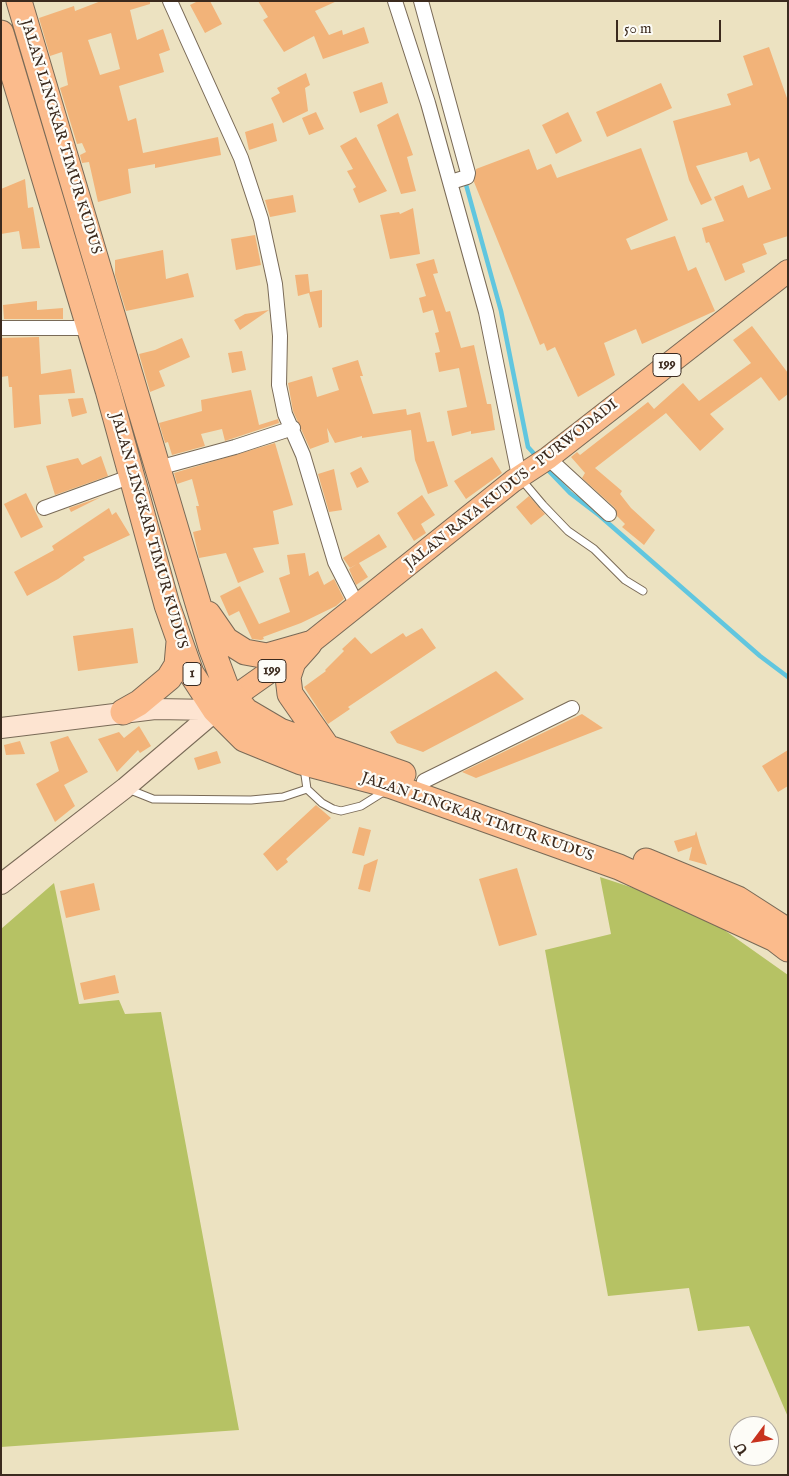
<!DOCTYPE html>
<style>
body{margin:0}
#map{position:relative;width:789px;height:1476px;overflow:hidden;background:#ece2c1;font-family:"IM FELL English",serif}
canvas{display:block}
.frame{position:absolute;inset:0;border:2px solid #3b2a1e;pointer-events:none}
.north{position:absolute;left:729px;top:1416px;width:50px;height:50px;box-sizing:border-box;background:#fdfcf7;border:1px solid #afa8a0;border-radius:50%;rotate:239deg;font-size:14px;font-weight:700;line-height:20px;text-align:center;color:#3b2a1e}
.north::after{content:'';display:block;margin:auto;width:18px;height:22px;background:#c8321e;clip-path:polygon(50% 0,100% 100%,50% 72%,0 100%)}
.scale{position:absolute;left:616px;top:20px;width:105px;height:22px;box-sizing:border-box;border:2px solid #3b2a1e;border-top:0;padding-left:6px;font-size:15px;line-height:18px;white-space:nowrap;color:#3b2a1e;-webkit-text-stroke:4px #fdfcf7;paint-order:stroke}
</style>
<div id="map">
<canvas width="789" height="1476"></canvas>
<div class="frame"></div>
<div class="north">U</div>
<div class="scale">50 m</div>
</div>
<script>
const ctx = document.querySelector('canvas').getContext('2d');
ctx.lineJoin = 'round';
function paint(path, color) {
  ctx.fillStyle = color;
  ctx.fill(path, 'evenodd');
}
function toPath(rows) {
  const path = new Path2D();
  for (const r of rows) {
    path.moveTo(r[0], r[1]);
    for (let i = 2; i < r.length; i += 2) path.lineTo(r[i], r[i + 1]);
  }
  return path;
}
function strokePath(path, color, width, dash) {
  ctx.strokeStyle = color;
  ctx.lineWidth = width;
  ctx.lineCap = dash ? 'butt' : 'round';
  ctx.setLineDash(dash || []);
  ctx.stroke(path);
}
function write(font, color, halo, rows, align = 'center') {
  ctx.font = font + ' "IM FELL English",serif';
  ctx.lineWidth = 4.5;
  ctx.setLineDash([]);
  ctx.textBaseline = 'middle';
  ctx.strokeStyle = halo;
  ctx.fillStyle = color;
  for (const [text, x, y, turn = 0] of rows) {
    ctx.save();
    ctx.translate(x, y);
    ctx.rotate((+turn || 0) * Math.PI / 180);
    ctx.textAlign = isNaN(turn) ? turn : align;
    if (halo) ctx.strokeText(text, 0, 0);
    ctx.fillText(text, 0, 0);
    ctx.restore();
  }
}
const green = toPath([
 [600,877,670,900,713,922,788,975,788,1417,749,1326,698,1331,689,1288,608,1296,545,950,611,934],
 [54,883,79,1004,119,1000,125,1014,161,1012,239,1430,1,1447,1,929]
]);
const stream = toPath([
 [465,181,501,311,528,447,537,457],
 [545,467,570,493,600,516,760,656,788,677]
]);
const building = toPath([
 [101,1,150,1,150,4,130,10,137,40,163,29,170,50,159,54,164,72,119,86,128,121,136,118,143,153,218,137,221,155,155,168,155,164,128,169,131,193,98,202,89,162,82,163,80,155,86,152,82,143,77,144,60,88,68,85,62,52,50,56,39,18,74,6,75,11],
 [111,33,120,69,100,75,88,40],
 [198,1,210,1,222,24,205,33,190,5],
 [258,1,337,1,315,11,329,35,342,30,343,35,364,27,369,43,323,59,314,36,284,52,263,20,268,17],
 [769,47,788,101,788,236,763,244,767,254,742,264,745,272,725,281,709,242,706,243,702,228,724,221,714,197,743,185,748,198,771,189,759,158,750,162,747,152,696,166,712,200,701,205,689,180,673,121,731,105,727,94,753,85,743,56],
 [306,73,310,85,305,88,308,111,283,123,271,98,280,93,277,88],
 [382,82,388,103,360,113,353,92],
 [661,83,672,108,607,137,596,112],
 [316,112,324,129,309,135,302,118],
 [568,112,582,141,556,154,542,125],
 [398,113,413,155,407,157,416,191,401,194,377,125],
 [273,123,277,141,249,150,245,132],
 [356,137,387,191,359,203,353,189,356,187,347,171,353,169,340,146],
 [641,148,668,220,626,239,631,250,675,236,688,271,696,267,715,311,642,344,636,329,604,343,615,375,578,397,555,347,547,351,544,343,540,345,474,182,476,169,529,149,537,170,551,164,557,178],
 [25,179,28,208,33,207,40,248,22,249,19,231,1,234,1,189],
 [293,195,296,212,270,217,265,200],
 [413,208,420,254,390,259,380,215,399,212,400,214],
 [255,235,261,265,236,270,231,239],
 [163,250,166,279,188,273,194,297,126,311,115,275,115,260],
 [434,259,438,273,433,274,446,312,450,311,461,348,474,345,487,404,491,404,495,430,471,434,471,431,452,436,447,411,467,407,459,368,439,372,435,353,440,352,435,333,439,332,433,310,423,313,419,298,426,296,416,264],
 [308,274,310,292,322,290,322,327,319,328,309,293,298,296,295,275],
 [37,301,37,310,63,308,63,319,4,319,3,305],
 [269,310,240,330,234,320,245,314],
 [752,326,788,373,788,394,779,401,761,377,710,414,724,429,700,451,666,413,595,468,622,491,620,494,631,508,655,530,644,545,622,527,625,524,617,516,615,508,582,478,585,473,571,457,577,452,580,455,648,402,654,409,683,383,699,401,751,363,733,340],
 [39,337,41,374,71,369,75,393,39,395,41,424,14,428,12,387,9,387,8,376,1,377,1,338],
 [182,338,190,357,159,371,165,386,150,392,139,354,155,350],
 [242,351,246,370,232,373,228,353],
 [358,360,363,376,360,376,373,414,406,409,407,415,420,412,427,442,434,441,448,486,428,494,415,460,411,430,362,438,362,436,335,443,327,428,329,442,310,449,293,411,288,383,312,376,317,397,339,390,332,368],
 [251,390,259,425,278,419,279,423,225,441,222,429,201,434,205,446,172,455,168,442,165,443,159,423,202,411,201,400],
 [83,398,87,413,72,417,68,399],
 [275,443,293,505,273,511,279,544,253,548,264,572,238,583,226,553,199,558,193,532,201,530,196,506,199,506,192,479,177,484,174,473],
 [101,456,108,476,55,495,46,466,78,458,82,465],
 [492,457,502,473,466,499,454,481],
 [361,467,369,482,357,488,350,473],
 [334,469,342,510,329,512,318,474],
 [26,493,43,527,21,538,4,504],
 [422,495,435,515,421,524,426,533,414,541,397,513],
 [529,496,545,514,531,525,516,507],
 [101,497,71,512,69,508],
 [109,508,112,515,116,512,130,535,83,557,85,560,58,579,27,596,14,572,54,550,52,546],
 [379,534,387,547,359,563,368,577,356,585,349,569,357,564,350,568,343,558],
 [305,553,309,576,318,571,324,585,334,579,344,599,336,606,301,623,263,637,264,639,261,640,252,639,239,611,229,616,220,596,240,586,259,624,290,612,279,578,290,574,287,555],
 [133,628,138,663,78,671,73,636],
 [422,628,436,648,348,707,350,709,328,724,304,687,326,671,325,670,344,651,342,649,355,637,371,654,403,633,406,637],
 [496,671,524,699,423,752,397,743,390,732],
 [582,714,603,728,476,778,462,772],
 [139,726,151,746,140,753,138,750,117,772,98,739,119,732,124,738],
 [68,736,88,772,64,785,75,806,55,822,36,784,59,771,50,742],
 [20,741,25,754,6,755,4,745],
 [788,750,788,786,778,792,762,766],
 [217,751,221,763,198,770,194,758],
 [316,805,331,818,286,859,288,862,277,871,263,854],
 [359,827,371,830,364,856,352,853],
 [696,831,700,845,707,865,689,860,692,847,678,852,674,841,695,835],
 [378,859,370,892,358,889,364,865],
 [517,868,537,935,499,946,479,879],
 [94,883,100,910,66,918,60,891],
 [115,975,119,993,84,1000,80,983]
]);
const lane = toPath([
 [521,479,543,505,568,531,594,549,625,580,643,591],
 [304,768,307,789,322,803,333,809,341,811,361,806,385,791],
 [128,789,153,799,251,800,283,797,307,789]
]);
const street = toPath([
 [170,1,241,158,261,219,275,284,280,336,279,385,285,414,303,455,335,562,357,605],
 [395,1,428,103,486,312,519,476],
 [421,1,468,173,467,177,451,182],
 [1,328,89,328],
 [548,458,609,514],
 [158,468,235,447,293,428],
 [44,508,132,476],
 [424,781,572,708]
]);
const secondary = toPath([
 [1,728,155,709,215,710],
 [1,884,125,788,226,702]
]);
const primary = toPath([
 [234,697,309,644,513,481,548,458,788,271]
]);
const highway = toPath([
 [19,1,191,580,211,647,226,687,246,711,280,731,403,774],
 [1,33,108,390,167,605,191,673,215,710,244,739,271,750,301,762,392,786,619,867,775,939,788,949],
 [208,614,226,640,245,652,267,656,309,644],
 [309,644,293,662,288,677,290,694,327,747],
 [123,712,139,703,169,678,177,665,179,642],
 [646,861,738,899,786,930]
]);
const shields = [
 [667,365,28],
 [272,671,28],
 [192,674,18]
];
const shieldNames = [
 ["199",667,365],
 ["199",272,671],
 ["1",192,674]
];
const streetNames = [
 ["JALAN LINGKAR TIMUR KUDUS",60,137,73],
 ["JALAN RAYA KUDUS - PURWODADI",512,485,-38],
 ["JALAN LINGKAR TIMUR KUDUS",148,531,74],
 ["JALAN LINGKAR TIMUR KUDUS",477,818,19]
];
paint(green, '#b6c264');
strokePath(stream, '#61c6df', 4.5);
paint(building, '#f2b379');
strokePath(lane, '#796a57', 9);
strokePath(street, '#796a57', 16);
strokePath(secondary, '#796a57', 22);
strokePath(primary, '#796a57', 24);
strokePath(highway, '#796a57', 27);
strokePath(lane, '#fff', 7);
strokePath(street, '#fff', 14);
strokePath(secondary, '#fde4d1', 20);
strokePath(primary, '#fbbb8c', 22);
strokePath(highway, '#fbbb8c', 25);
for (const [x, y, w] of shields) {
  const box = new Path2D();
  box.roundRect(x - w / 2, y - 11.5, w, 23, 4);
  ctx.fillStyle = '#fdfcf7';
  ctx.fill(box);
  strokePath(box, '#3b2a1e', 1);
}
write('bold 14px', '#3b2a1e', null, shieldNames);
write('15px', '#3b2a1e', '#fdfcf7', streetNames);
</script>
